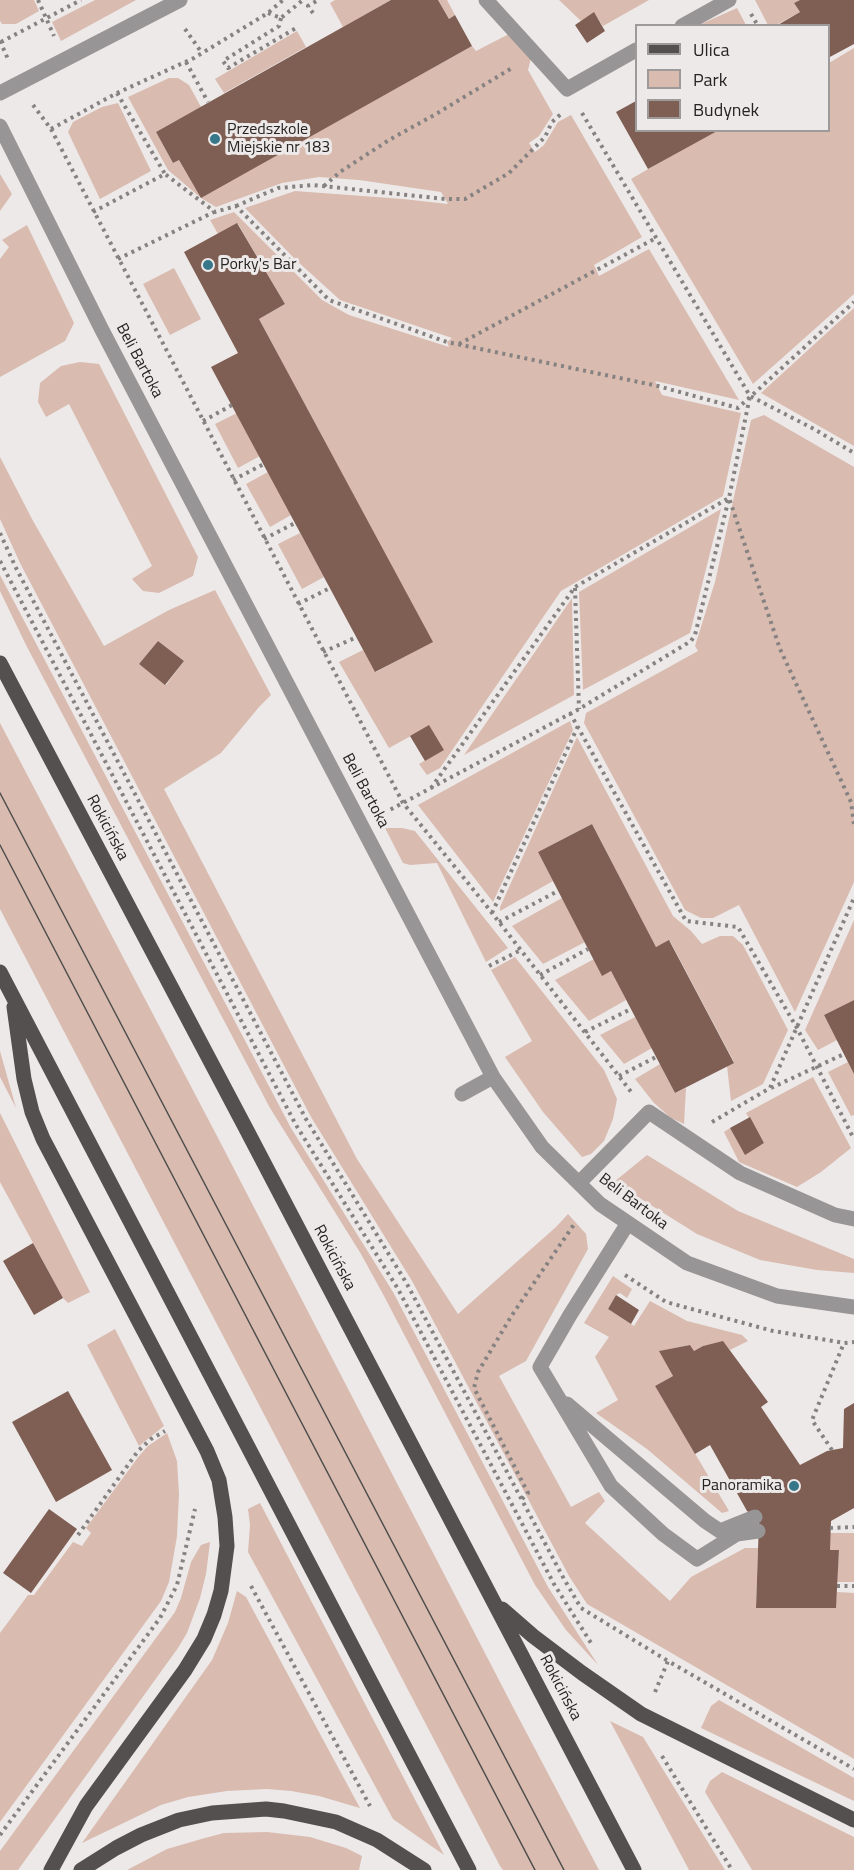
<!DOCTYPE html>
<meta charset="utf-8">
<style>
body{margin:0}
#map{position:relative;width:854px;height:1870px;overflow:hidden;background:#ede9e8;font-family:"Titillium Web",sans-serif}
canvas{display:block}
.legend{position:absolute;left:635px;top:24px;width:195px;height:108px;box-sizing:border-box;background:#ede9e8;border:2px solid #9d9a99;margin:0;padding:8px 10px;list-style:none;font-size:18px;color:#252423}
.legend li{display:flex;align-items:center;gap:12px;height:30px}
.legend b{width:30px;border:2px solid #9d9a99}
</style>
<div id="map">
<canvas width="854" height="1870"></canvas>
<ul class="legend">
<li><b style="height:8px;background:#53504f"></b>Ulica</li>
<li><b style="height:16px;background:#d9bbb0"></b>Park</li>
<li><b style="height:16px;background:#7f5e53"></b>Budynek</li>
</ul>
</div>
<script>
const ctx = document.querySelector('canvas').getContext('2d');
ctx.lineJoin = 'round';
function paint(path, color) {
  ctx.fillStyle = color;
  ctx.fill(path, 'evenodd');
}
function toPath(rows) {
  const path = new Path2D();
  for (const r of rows) {
    path.moveTo(r[0], r[1]);
    for (let i = 2; i < r.length; i += 2) path.lineTo(r[i], r[i + 1]);
  }
  return path;
}
function strokePath(path, color, width, dash) {
  ctx.strokeStyle = color;
  ctx.lineWidth = width;
  ctx.lineCap = dash ? 'butt' : 'round';
  ctx.setLineDash(dash || []);
  ctx.stroke(path);
}
function write(font, color, halo, rows, align = 'center') {
  ctx.font = font + ' "Titillium Web",sans-serif';
  ctx.lineWidth = 6;
  ctx.setLineDash([]);
  ctx.textBaseline = 'middle';
  ctx.strokeStyle = halo;
  ctx.fillStyle = color;
  for (const [text, x, y, turn = 0] of rows) {
    ctx.save();
    ctx.translate(x, y);
    ctx.rotate((+turn || 0) * Math.PI / 180);
    ctx.textAlign = isNaN(turn) ? turn : align;
    if (halo) ctx.strokeText(text, 0, 0);
    ctx.fillText(text, 0, 0);
    ctx.restore();
  }
}
const green = toPath([
 [0,0,34,0,39,11,16,24,2,24,0,21],
 [95,0,136,0,61,41,52,22],
 [335,0,391,0,343,27,330,3],
 [438,0,447,0,455,15,449,19],
 [559,0,649,0,603,26,594,13,581,21],
 [755,0,800,0,794,3,800,12,776,25,768,25],
 [737,8,746,25,699,25],
 [297,31,306,47,224,93,215,79],
 [509,34,531,58,528,70,553,114,539,136,529,143,535,152,544,145,558,122,571,115,642,237,594,265,599,276,649,249,739,400,655,381,662,395,741,413,723,496,561,591,440,768,427,775,419,764,443,750,429,726,389,748,339,662,363,650,376,672,432,641,259,319,285,304,238,224,218,234,210,220,234,212,322,300,349,315,449,347,447,342,452,338,340,300,296,260,245,208,295,191,403,199,448,204,441,192,359,180,319,177,282,183,216,207,201,198,168,170,128,97,169,78,178,78,189,85,201,107,156,132,173,163,179,160,201,197,472,46,476,51],
 [854,48,854,294,753,384,631,179,714,131,828,130,829,63],
 [118,103,151,171,100,199,68,132,73,122,102,107],
 [0,174,12,194,0,211],
 [27,225,74,323,65,341,0,377,0,259,9,247,2,240],
 [174,268,201,319,170,335,143,284],
 [854,308,854,446,761,393],
 [80,362,99,364,198,557,193,576,159,593,143,591,132,579,152,566,69,404,46,417,38,402,40,383,61,366],
 [237,413,260,456,238,468,215,424],
 [764,415,854,467,854,882,795,1012,739,905,713,918,701,918,685,910,584,723,586,713,698,651,695,646,715,582,751,420],
 [0,457,32,519,104,646,169,610,215,590,271,695,259,707,221,753,164,789,357,1159,458,1314,556,1227,568,1214,586,1234,588,1249,526,1361,499,1376,571,1507,599,1492,605,1501,585,1523,670,1601,691,1577,745,1548,758,1548,756,1607,835,1608,837,1592,854,1593,854,1759,587,1604,569,1576,412,1281,311,1117,20,563,0,519],
 [158,641,184,661,166,685,139,664],
 [268,472,291,515,270,527,246,484],
 [721,509,690,633,583,690,579,592],
 [300,533,324,577,302,589,278,544],
 [0,575,291,1128,393,1292,548,1587,598,1665,566,1630,535,1585,384,1296,361,1254,270,1108,26,645,0,591],
 [572,598,574,695,464,755],
 [570,721,573,730,493,902,418,805],
 [0,723,217,1136,515,1711,599,1870,503,1870,500,1866,0,909],
 [577,737,673,916,691,931,702,944,720,936,733,936,743,945,788,1030,763,1084,731,1101,727,1066,734,1062,670,941,656,947,592,824,538,852,553,881,500,911,500,907],
 [385,828,402,828,415,831,508,948,486,962,437,863,410,865,403,863],
 [562,898,585,942,543,964,512,926],
 [854,920,854,1000,824,1015,837,1040,818,1050,805,1030],
 [515,957,604,1070,617,1099,613,1119,604,1141,591,1154,582,1157,543,1112,505,1057,532,1041,491,970],
 [594,959,602,975,611,971,626,1000,589,1021,555,980],
 [635,1017,652,1048,624,1064,600,1035],
 [0,1051,16,1108,0,1077],
 [848,1062,854,1074,854,1115,851,1116,828,1072],
 [660,1064,675,1093,686,1088,684,1124,671,1118,654,1103,635,1079],
 [813,1077,851,1148,821,1172,797,1187,739,1162,724,1132,730,1128,745,1154,764,1143,746,1113],
 [0,1113,90,1292,68,1303,63,1298,0,1182],
 [647,1155,738,1211,854,1259,854,1273,817,1270,760,1260,697,1234,614,1182],
 [613,1276,632,1289,627,1298,620,1293,616,1295,608,1309,634,1326,650,1301,687,1321,742,1335,748,1341,730,1350,723,1342,703,1346,694,1351,690,1345,660,1351,673,1376,655,1386,729,1511,722,1513,647,1449,596,1413,618,1400,595,1357,609,1337,584,1323],
 [115,1329,164,1426,139,1446,87,1345],
 [167,1433,177,1461,179,1494,177,1536,169,1582,161,1601,0,1822,0,1633,28,1595,34,1595,73,1542,82,1546,91,1533,86,1528,139,1456,148,1446],
 [260,1503,444,1855,393,1819,248,1552,250,1525,248,1509],
 [830,1533,854,1533,854,1582,837,1582,839,1550,830,1550],
 [210,1542,206,1574,200,1598,187,1633,178,1648,18,1870,0,1870,0,1851,175,1612,181,1598,191,1562,201,1545],
 [237,1591,246,1597,360,1808,319,1796,291,1791,267,1789,227,1791,188,1797,161,1805,82,1843,212,1660,228,1623],
 [719,1700,854,1778,854,1801,701,1728,711,1706],
 [610,1721,643,1737,725,1870,689,1870],
 [722,1772,854,1837,854,1870,752,1870,705,1792,710,1781],
 [267,1832,310,1837,346,1848,362,1856,359,1870,127,1870,167,1849,205,1838,224,1833]
]);
const building = toPath([
 [391,0,438,0,449,19,455,15,472,46,201,198,179,160,173,163,156,132],
 [800,0,854,0,854,44,828,58,828,26,776,26,800,12,794,3],
 [594,12,605,31,587,43,575,25],
 [636,101,636,130,719,130,648,169,616,112],
 [237,223,285,304,259,319,433,642,375,672,211,367,238,353,184,252],
 [158,641,184,661,165,685,139,664],
 [429,725,444,750,425,761,410,736],
 [592,824,656,947,669,940,734,1063,675,1093,611,971,602,976,538,852],
 [854,1000,854,1074,824,1015],
 [750,1117,764,1143,745,1155,730,1128],
 [33,1243,63,1298,34,1315,3,1261],
 [616,1295,639,1310,631,1324,608,1309],
 [723,1341,768,1402,761,1407,800,1465,827,1451,843,1448,844,1409,854,1403,854,1508,831,1521,830,1550,839,1550,836,1608,756,1608,759,1521,747,1511,710,1445,695,1454,655,1386,673,1376,659,1351,690,1345,694,1351,703,1346],
 [68,1391,112,1470,56,1502,12,1422],
 [49,1509,77,1529,31,1593,3,1573]
]);
const path = toPath([
 [38,0,54,36],
 [268,13,281,18,303,0],
 [313,13,308,6,318,0],
 [751,14,758,26],
 [281,18,279,26,223,61,228,68,296,28],
 [185,29,202,53],
 [0,41,8,59],
 [1,42,81,0],
 [186,62,208,102],
 [117,93,165,174],
 [33,105,51,129,403,803,485,904,632,1093],
 [582,113,750,396,814,429,854,453],
 [51,129,117,93,194,58,268,13,283,0],
 [324,186,340,172,389,140,436,114,512,68],
 [236,206,278,188,313,185,445,199,465,199,509,173,545,137,552,122,561,114],
 [93,212,165,174,215,212,236,206,329,300,447,342,658,386,738,408,854,302],
 [118,259,214,212],
 [459,344,656,238],
 [203,421,232,405],
 [233,480,264,464],
 [0,533,16,568,306,1119,407,1284,564,1579,581,1608,668,1661],
 [264,539,295,523],
 [0,561,296,1125,398,1289,554,1584,591,1643],
 [575,588,579,709],
 [298,604,330,588],
 [323,652,357,637],
 [570,713,686,921,738,927,797,1028,854,1139],
 [431,788,575,587,729,498,780,649,851,802,854,824],
 [384,813,579,709,691,641,695,635,729,498,750,396],
 [492,913,578,726],
 [499,922,558,891],
 [489,966,521,950],
 [540,975,588,949],
 [585,1032,631,1009],
 [619,1076,656,1057],
 [771,1088,844,1054],
 [712,1122,770,1088,854,898],
 [625,1275,666,1302,773,1331,844,1343,854,1342],
 [832,1450,812,1420,844,1343],
 [522,1499,528,1493,474,1388,478,1372,512,1315,575,1223],
 [830,1528,854,1527],
 [78,1535,138,1451,151,1439,165,1431],
 [251,1586,370,1806],
 [837,1586,854,1586],
 [655,1692,668,1661,854,1769],
 [662,1756,732,1870],
 [0,1835,160,1618,177,1585,195,1509]
]);
const minor = toPath([
 [486,0,567,89,636,50],
 [682,26,729,0],
 [0,93,180,0],
 [0,126,102,330,493,1077,542,1147,600,1204,687,1263,777,1296,854,1307],
 [462,1094,493,1077],
 [579,1183,649,1112,740,1173,835,1215,854,1219],
 [628,1223,570,1315,540,1367,611,1486,663,1534,697,1559,737,1534,758,1531],
 [567,1404,705,1521,720,1531,755,1517]
]);
const major = toPath([
 [0,663,243,1123,634,1870],
 [0,972,469,1870],
 [14,1007,24,1079,32,1112,43,1139,207,1451,219,1480,225,1517,227,1546,221,1591,214,1615,204,1639,185,1670,86,1806,51,1870],
 [502,1609,533,1636,582,1673,641,1714,854,1820],
 [81,1870,116,1848,141,1835,179,1820,212,1813,266,1809,284,1811,336,1822,377,1840,424,1870]
]);
const tram = toPath([
 [0,793,564,1870],
 [0,845,535,1870]
]);
const markers = [
 [215,139,6,"#367789"],
 [208,265,6,"#367789"],
 [794,1486,6,"#367789"]
];
const poiNames = [
 ["Przedszkole",227,130],
 ["Miejskie nr 183",227,148],
 ["Porky's Bar",220,265],
 ["Panoramika",782,1486,"right"]
];
const streetNames = [
 ["Beli Bartoka",139,361,62],
 ["Beli Bartoka",365,791,62],
 ["Rokicińska",107,828,62],
 ["Beli Bartoka",633,1202,37],
 ["Rokicińska",334,1258,62],
 ["Rokicińska",560,1688,62]
];
paint(green, '#d9bbb0');
paint(building, '#7f5e53');
strokePath(path, '#858281', 4, [3, 4.5]);
strokePath(minor, '#979595', 15);
strokePath(major, '#53504f', 15);
strokePath(tram, '#4f4e4d', 1.5);
for (const [x, y, r, color] of markers) {
  const dot = new Path2D();
  dot.arc(x, y, r, 0, 2 * Math.PI);
  ctx.fillStyle = color;
  ctx.fill(dot);
  strokePath(dot, '#ede9e8', 2);
}
write('16px', '#252423', '#ede9e8', poiNames, 'left');
write('16px', '#252423', '#ede9e8', streetNames);
</script>
